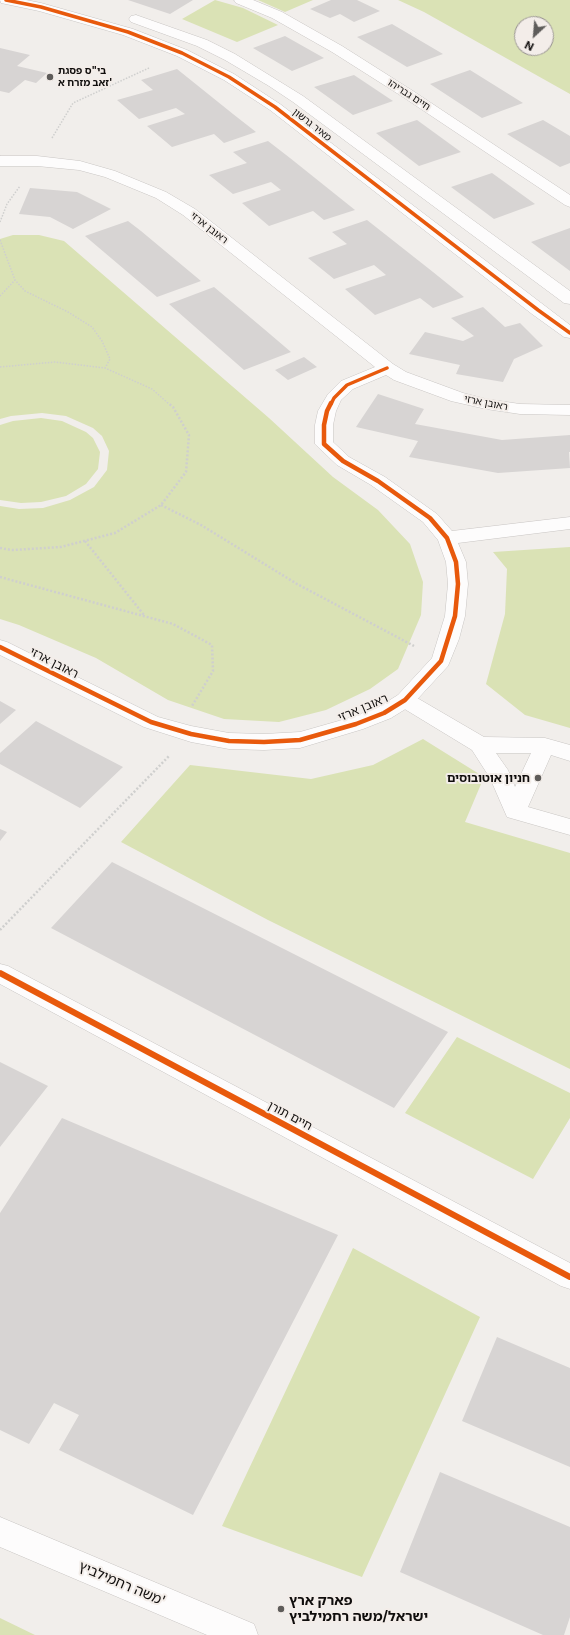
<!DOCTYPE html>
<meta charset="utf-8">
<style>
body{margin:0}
#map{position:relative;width:570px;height:1635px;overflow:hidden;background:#f1eeeb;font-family:Inter,sans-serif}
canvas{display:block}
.north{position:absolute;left:514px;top:16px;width:40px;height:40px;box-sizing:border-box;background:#f3ede9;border:1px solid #989391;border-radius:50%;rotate:206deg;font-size:11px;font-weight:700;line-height:16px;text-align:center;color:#0f0d0c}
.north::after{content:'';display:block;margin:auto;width:14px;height:18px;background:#5e5c5a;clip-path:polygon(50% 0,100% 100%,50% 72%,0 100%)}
</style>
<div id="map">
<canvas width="570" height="1635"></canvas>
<div class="north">N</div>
</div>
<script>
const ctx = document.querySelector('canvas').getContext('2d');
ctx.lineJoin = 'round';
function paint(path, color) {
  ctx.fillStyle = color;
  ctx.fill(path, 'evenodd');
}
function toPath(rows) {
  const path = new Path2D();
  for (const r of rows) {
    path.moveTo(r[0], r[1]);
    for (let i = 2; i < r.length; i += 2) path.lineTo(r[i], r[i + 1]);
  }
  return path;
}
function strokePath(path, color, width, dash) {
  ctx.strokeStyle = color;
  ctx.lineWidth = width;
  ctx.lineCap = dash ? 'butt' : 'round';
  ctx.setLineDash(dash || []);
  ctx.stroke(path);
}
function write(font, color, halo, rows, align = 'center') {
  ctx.font = font + ' Inter,"Noto Sans Hebrew",sans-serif';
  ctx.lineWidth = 4;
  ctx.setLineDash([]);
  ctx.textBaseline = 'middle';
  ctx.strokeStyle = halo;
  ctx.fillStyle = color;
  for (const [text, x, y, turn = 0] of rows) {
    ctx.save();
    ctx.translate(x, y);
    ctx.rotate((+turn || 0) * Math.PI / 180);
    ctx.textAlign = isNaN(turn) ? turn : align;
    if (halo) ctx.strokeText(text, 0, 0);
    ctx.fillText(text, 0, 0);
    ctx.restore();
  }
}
const green = toPath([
 [215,0,243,8,278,25,237,42,182,19],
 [258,0,313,0,285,12],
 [398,0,570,0,570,94,424,12],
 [522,24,546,24,546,48,522,48],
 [13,235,39,235,64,241,269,418,333,477,378,510,410,544,423,582,421,615,398,669,370,689,326,710,279,722,224,719,168,700,96,658,19,625,0,619,0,506,19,509,43,508,70,500,94,487,107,470,109,451,102,436,93,428,66,416,42,413,11,416,0,419,0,239],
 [41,418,62,421,86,432,93,438,100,452,98,469,86,484,66,496,41,502,21,503,0,500,0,425,13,421],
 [570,547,570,728,525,715,486,684,505,614,507,569,493,552],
 [423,739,484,777,465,822,570,853,570,1069,268,920,121,842,190,765,311,779,373,765],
 [457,1037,570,1093,570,1118,533,1179,405,1113],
 [353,1248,480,1317,362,1577,222,1526],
 [0,1618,35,1635,0,1635]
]);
const building = toPath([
 [128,0,193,0,170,14],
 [331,0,357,0,380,11,354,22,340,14,330,18,310,9],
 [392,24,443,54,407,67,357,37],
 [285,36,324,58,292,71,253,48],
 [0,48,30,55,17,66,47,73,36,83,25,80,9,93,0,91],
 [177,69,233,114,256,132,224,143,214,134,172,147,147,126,185,114,176,108,139,119,117,100,153,90,141,80],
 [470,70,523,103,482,118,430,84],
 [354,75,393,101,353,115,314,87],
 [417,120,461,152,419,166,376,133],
 [543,120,570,136,570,163,560,167,507,134],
 [268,141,290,158,355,210,324,220,313,211,269,226,242,203,281,190,271,182,233,194,209,175,247,163,233,152],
 [492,173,535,204,494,219,451,187],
 [30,188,77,192,111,209,73,229,50,217,19,214],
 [367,220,433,272,464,297,433,308,420,298,375,315,345,289,386,275,374,265,334,279,308,258,347,244,332,232],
 [128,221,141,231,201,281,157,297,85,236],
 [570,228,570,271,531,242],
 [214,287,264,329,291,352,244,370,169,304],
 [483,307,505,327,520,323,543,346,514,359,503,382,456,374,460,365,409,354,425,332,463,341,474,336,451,318],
 [304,357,317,367,288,380,275,370],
 [378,394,424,409,415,424,502,440,570,435,570,452,569,452,570,468,498,473,409,457,418,441,356,427],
 [0,701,16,710,0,724],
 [36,721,77,743,123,767,80,808,0,764,0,753],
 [0,829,7,832,0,841],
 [112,862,448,1032,394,1108,51,928],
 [0,1062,48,1086,0,1147],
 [62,1118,338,1235,193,1515,59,1450,79,1415,54,1403,29,1444,0,1430,0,1213],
 [497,1337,570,1368,570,1467,462,1421],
 [440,1472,570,1527,570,1617,564,1635,543,1635,400,1572]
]);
const pathFar1 = toPath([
 [52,138,73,103,149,68],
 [0,222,7,204,20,186],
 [0,240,15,280,25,291,68,312,92,327,102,341,110,359,105,368],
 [0,296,15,280],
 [0,367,55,362,105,368,152,389,169,404]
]);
const path = toPath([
 [161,505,201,525,297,584,414,646],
 [85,541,144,615],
 [0,548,12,550,61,547,115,533,161,505,186,472,189,435,173,407,168,403],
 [0,577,173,624,212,645,213,671,192,706],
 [0,930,169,756]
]);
const lane = toPath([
 [405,693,412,695,484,737,545,738,570,745,570,761,551,755,528,807,570,819,570,835,507,817,490,778,472,750,398,705,395,700,398,695,405,693],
 [496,753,531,753,515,787,508,770,496,753]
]);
const street = toPath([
 [234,0,253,0,282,12,342,46,413,91,570,195,570,207,565,205,403,97,332,52,272,18,236,3,234,0],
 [0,156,37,156,80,161,115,171,166,192,195,209,393,364,406,372,463,393,486,399,520,404,570,405,570,415,520,414,486,409,451,401,394,380,386,375,353,389,341,400,336,411,333,425,333,442,349,457,385,477,437,514,452,531,570,517,570,529,458,543,466,562,468,584,465,616,459,639,448,666,412,705,391,718,363,729,300,748,264,750,229,749,191,742,144,727,0,655,0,640,7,642,158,717,191,726,229,733,264,734,300,732,349,718,377,708,398,695,432,658,445,616,448,584,446,562,438,540,423,522,371,485,337,465,315,444,315,425,318,411,328,394,341,381,375,367,183,215,156,198,105,177,79,170,37,166,0,166,0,156],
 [0,964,8,966,570,1263,570,1289,561,1286,0,984,0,964]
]);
const secondary = toPath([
 [0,0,26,0,41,3,133,29,187,50,234,74,280,104,570,325,570,338,564,337,532,314,270,110,224,80,177,56,123,35,39,11,1,3,0,0],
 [136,15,207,40,235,54,303,96,570,291,570,304,564,303,293,102,269,86,225,60,197,46,131,22,129,19,131,16,136,15],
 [0,1517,254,1624,258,1635,207,1635,0,1547,0,1517]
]);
const cyclewayFar2 = toPath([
 [6,0,41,7,128,32,182,53,229,77,275,107,538,310,570,333],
 [331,404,334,398,347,385,387,368]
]);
const cyclewayFar1 = toPath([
 [0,647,151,722,191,734,229,741,264,742,300,740,356,724,384,713,405,700,441,661,455,616,458,584,456,562,447,538,430,518,378,481,343,461,324,444,324,425,327,411,331,403]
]);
const cycleway = toPath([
 [0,973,570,1277]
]);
const markers = [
 [50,77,4,"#5e5c5a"],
 [538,778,4,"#5e5c5a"],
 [281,1609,4,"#5e5c5a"]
];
const farPoinames = [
 ["בי\"ס פסגת",58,71],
 ["זאב מזרח א'",58,83]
];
const farStreetnames = [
 ["חיים גבריהו",409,95,33],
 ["מאיר גרשון",312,125,38],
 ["ראובן ארזי",209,228,38],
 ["ראובן ארזי",486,403,11]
];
const streetNames = [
 ["ראובן ארזי",54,663,27],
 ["ראובן ארזי",363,708,-23],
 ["חיים תורן",290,1116,28]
];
const poiNames = [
 ["חניון אוטובוסים",530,778]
];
const nearStreetnames = [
 ["משה רחמילביץ'",122,1584,23]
];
const nearPoinames = [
 ["פארק ארץ",289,1601],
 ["ישראל/משה רחמילביץ",289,1617]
];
paint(green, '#dae2b5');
paint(building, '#d7d4d3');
strokePath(lane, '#c8c5c3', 1);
strokePath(street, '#c8c5c3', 1);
strokePath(secondary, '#c8c5c3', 1);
strokePath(pathFar1, '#cfcfce', 1.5, [1.5, 1.5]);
strokePath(path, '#cfcfce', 2.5, [2, 2]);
paint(lane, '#fdfcfc');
paint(street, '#fdfcfc');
paint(secondary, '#fdfcfc');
strokePath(cyclewayFar2, '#e8590c', 3.5);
strokePath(cyclewayFar1, '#e8590c', 4.5);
strokePath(cycleway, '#e8590c', 6);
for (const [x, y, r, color] of markers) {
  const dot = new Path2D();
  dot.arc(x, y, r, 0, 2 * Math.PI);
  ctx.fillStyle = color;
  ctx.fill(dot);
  strokePath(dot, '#f3ede9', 1.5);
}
write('bold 10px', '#0f0d0c', '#f3ede9', farPoinames, 'left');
write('10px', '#0f0d0c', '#f3ede9', farStreetnames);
write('12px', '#0f0d0c', '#f3ede9', streetNames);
write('bold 12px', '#0f0d0c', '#f3ede9', poiNames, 'right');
write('14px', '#0f0d0c', '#f3ede9', nearStreetnames);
write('bold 14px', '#0f0d0c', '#f3ede9', nearPoinames, 'left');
</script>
